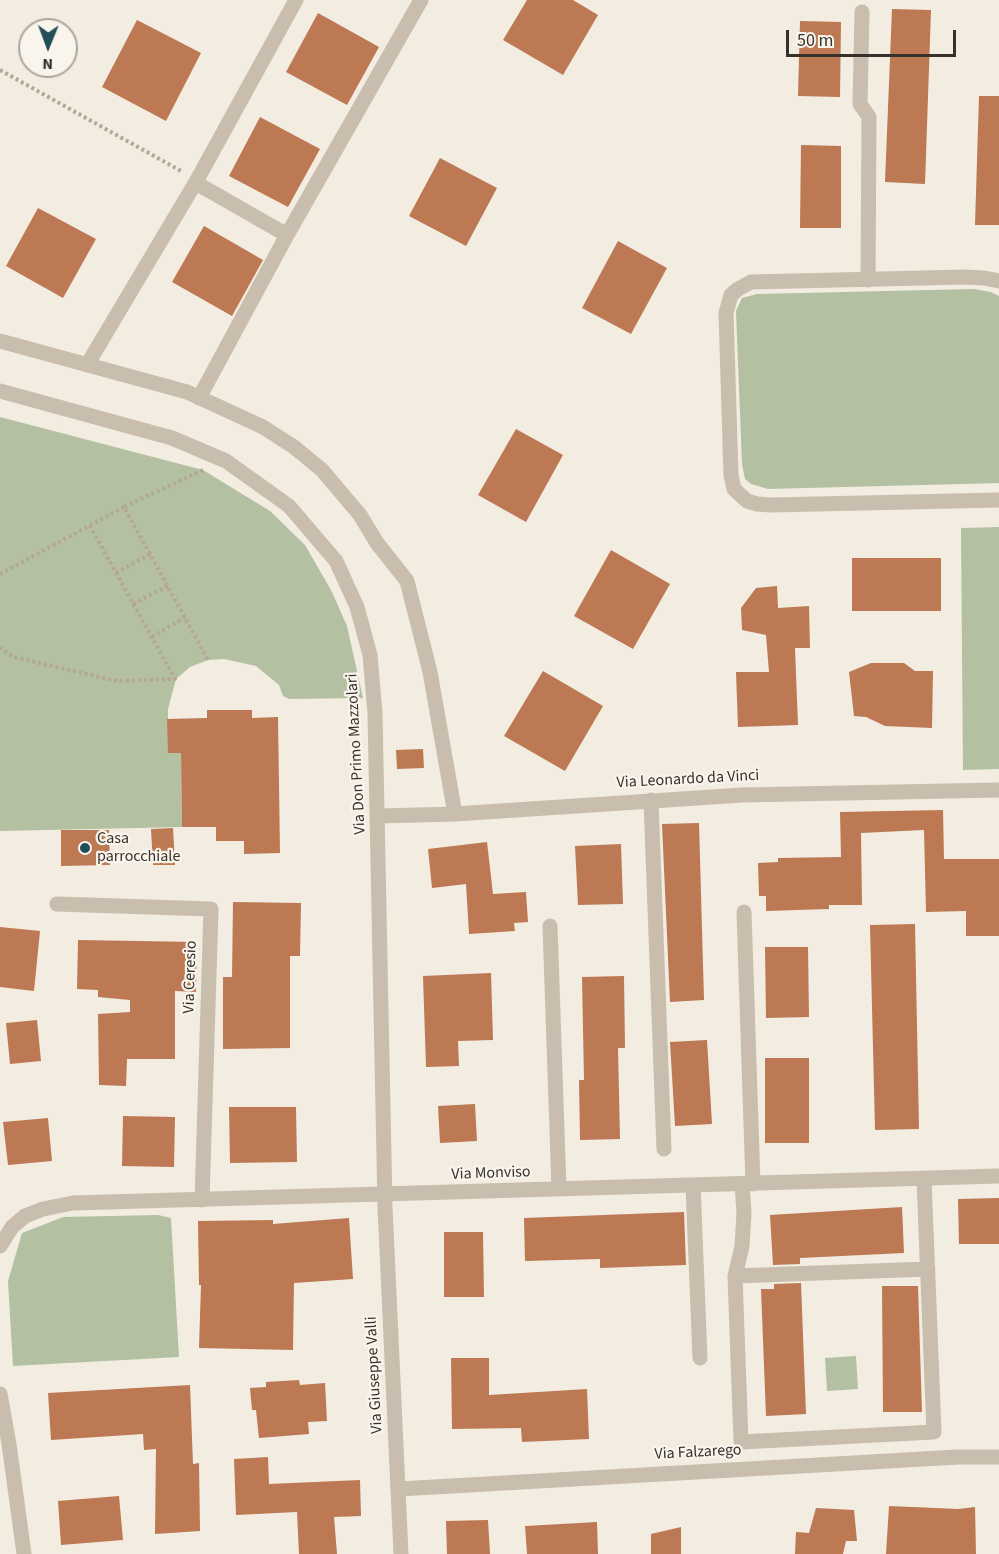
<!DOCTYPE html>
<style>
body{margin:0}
#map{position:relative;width:999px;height:1554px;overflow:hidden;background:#f2ece1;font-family:"Source Sans 3",sans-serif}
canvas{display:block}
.north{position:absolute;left:18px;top:18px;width:60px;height:60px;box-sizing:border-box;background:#f9f5ed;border:2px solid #aca79f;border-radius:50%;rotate:181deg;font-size:16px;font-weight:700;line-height:24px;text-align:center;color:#38312b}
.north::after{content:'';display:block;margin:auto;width:21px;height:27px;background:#244e57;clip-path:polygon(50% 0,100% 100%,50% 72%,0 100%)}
.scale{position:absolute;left:786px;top:30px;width:170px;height:27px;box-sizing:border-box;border:3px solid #38312b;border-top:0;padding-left:8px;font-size:18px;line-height:21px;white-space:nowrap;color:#38312b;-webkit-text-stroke:4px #f9f5ed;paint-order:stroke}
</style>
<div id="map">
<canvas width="999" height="1554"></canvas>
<div class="north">N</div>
<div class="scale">50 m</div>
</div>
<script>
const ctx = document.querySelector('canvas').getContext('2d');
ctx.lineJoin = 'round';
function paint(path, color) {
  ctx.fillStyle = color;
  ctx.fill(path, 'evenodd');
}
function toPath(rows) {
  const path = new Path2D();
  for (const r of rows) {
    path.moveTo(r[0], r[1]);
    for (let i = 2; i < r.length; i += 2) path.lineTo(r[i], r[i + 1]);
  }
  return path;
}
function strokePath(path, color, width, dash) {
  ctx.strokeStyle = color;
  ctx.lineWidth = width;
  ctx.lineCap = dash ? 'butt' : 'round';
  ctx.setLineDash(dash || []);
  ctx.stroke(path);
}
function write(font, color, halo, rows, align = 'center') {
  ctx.font = font + ' "Source Sans 3",sans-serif';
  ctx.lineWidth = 4.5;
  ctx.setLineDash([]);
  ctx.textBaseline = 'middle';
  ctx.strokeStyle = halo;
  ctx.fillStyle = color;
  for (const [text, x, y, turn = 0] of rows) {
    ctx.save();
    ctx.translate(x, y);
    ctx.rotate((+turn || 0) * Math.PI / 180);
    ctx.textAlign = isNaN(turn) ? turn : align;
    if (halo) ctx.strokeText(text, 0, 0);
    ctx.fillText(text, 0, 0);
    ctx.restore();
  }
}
const green = toPath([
 [974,289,991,292,999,296,999,483,768,489,751,484,745,479,742,464,736,311,742,298,757,294],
 [0,417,203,470,270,511,305,545,331,590,347,626,363,698,289,699,283,696,279,685,256,666,224,659,208,660,190,667,176,679,168,709,168,753,181,753,182,827,0,831],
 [999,527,999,769,963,770,961,528],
 [158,1215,171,1218,179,1357,13,1366,8,1281,22,1233,63,1217],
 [856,1356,858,1389,827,1391,825,1358]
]);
const building = toPath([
 [527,0,573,0,598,15,563,75,503,40],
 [892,9,931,10,925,184,885,182],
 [318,13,379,47,347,105,286,72],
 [137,20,201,53,166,121,102,87],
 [800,21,841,22,840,97,798,96],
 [979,96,999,96,999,225,975,225],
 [260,117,320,149,288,207,229,176],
 [801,145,841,146,841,228,800,228],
 [440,158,497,188,466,246,409,216],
 [38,208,96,239,63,298,6,266],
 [204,226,263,260,232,316,172,282],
 [618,241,667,268,631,334,582,308],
 [516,429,563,455,526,522,478,495],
 [611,550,670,584,633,649,574,616],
 [852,558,941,558,941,611,852,611],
 [777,586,778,608,809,606,810,648,795,648,798,725,738,727,736,672,769,672,766,635,742,630,741,608,756,588],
 [871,663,904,663,915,671,933,671,932,728,885,726,866,717,854,716,849,672],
 [543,671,603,706,565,771,504,736],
 [207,710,252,710,252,718,278,717,280,853,244,854,244,841,216,841,216,827,182,827,181,753,168,753,167,719,207,718],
 [423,749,424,768,397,769,396,750],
 [943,810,944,859,999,859,999,936,966,936,966,911,926,912,924,830,861,833,862,905,829,905,829,909,766,911,766,896,759,896,758,863,778,862,778,858,841,857,840,812],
 [699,823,704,1000,670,1002,662,824],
 [173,828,175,865,153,865,151,829],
 [61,830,109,830,110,865,61,866],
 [487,842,493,894,526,892,528,922,514,923,515,931,469,934,466,884,432,888,428,849],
 [621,844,623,904,578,905,575,846],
 [233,902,301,903,300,956,290,956,290,1048,223,1049,223,977,232,977],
 [915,924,919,1129,875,1130,870,925],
 [0,927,40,931,34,991,0,987],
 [78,940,197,942,196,992,175,991,175,1059,127,1059,126,1086,99,1085,98,1014,130,1012,130,1000,98,997,98,990,77,989],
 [765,947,808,947,809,1017,766,1018],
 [491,973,493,1040,458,1041,459,1066,426,1067,423,976],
 [624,976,625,1048,618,1048,620,1139,580,1140,579,1080,584,1080,582,977],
 [37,1020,41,1061,10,1064,6,1023],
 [707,1040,712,1124,675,1126,670,1042],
 [765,1058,809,1058,809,1143,765,1143],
 [475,1104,477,1141,440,1143,438,1106],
 [229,1107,296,1107,297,1162,230,1163],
 [123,1116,175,1117,174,1167,122,1166],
 [48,1118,52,1161,8,1165,3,1122],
 [999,1198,999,1244,959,1244,958,1199],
 [902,1207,904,1253,800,1258,800,1264,773,1265,770,1215],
 [684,1212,686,1265,600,1268,600,1259,525,1261,524,1218],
 [349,1218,353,1279,294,1283,293,1350,199,1348,201,1285,199,1285,198,1221,273,1220,273,1224],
 [444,1232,483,1232,484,1297,444,1297],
 [801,1283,806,1414,766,1416,761,1289,774,1289,774,1284],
 [882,1286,918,1286,922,1412,883,1412],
 [451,1358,489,1358,489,1395,587,1389,589,1439,522,1442,521,1428,452,1429],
 [299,1380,300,1385,325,1383,327,1421,308,1422,309,1434,259,1438,256,1410,252,1410,250,1388,266,1387,266,1382],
 [190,1385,193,1464,199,1463,200,1531,155,1534,156,1449,144,1450,143,1434,51,1440,48,1393],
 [268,1457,269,1484,360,1480,361,1516,334,1517,337,1554,299,1554,297,1512,236,1515,234,1459],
 [119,1496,123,1540,61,1545,58,1501],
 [889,1506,958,1509,975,1507,976,1554,886,1554],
 [816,1508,854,1510,857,1541,846,1541,843,1554,795,1554,796,1532,809,1533],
 [488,1520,490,1554,447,1554,446,1521],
 [597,1522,598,1554,527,1554,525,1526],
 [681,1527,681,1554,651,1554,651,1534]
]);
const path = toPath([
 [0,70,181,171],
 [150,554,124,507,203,470],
 [116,573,150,554,208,660],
 [0,574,124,507],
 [133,604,168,586],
 [152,637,185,617],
 [0,647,13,657,117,681,175,679,90,526]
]);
const minor = toPath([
 [862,12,860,104,869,117,868,280],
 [196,183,287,235],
 [999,281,984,278,965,277,751,282,738,289,731,295,726,313,731,475,734,489,747,501,757,504,771,505,999,500],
 [0,341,187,392,263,427,294,447,322,470,360,515,377,543,407,581,430,672,455,814],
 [87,365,197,180,296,0],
 [0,391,172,438,226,461,289,506,336,561,357,607,370,655,375,713,385,1207,401,1554],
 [199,398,287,235,421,0],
 [651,800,664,1149],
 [379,816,455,814,742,795,999,790],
 [57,904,211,909,202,1200],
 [744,912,753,1184],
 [550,926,559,1189],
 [742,1184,744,1213,742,1246,735,1276,741,1442,934,1432,924,1179],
 [693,1185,700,1358],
 [0,1246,12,1227,25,1216,43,1209,73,1203,999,1176],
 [735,1276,928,1269],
 [0,1394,9,1444,24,1554],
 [399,1489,958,1457,999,1457]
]);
const markers = [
 [85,848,6,"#244e57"]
];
const streetNames = [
 ["Via Don Primo Mazzolari",357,754,-93],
 ["Via Leonardo da Vinci",688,780,-3],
 ["Via Ceresio",191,977,-88],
 ["Via Monviso",491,1174,-2],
 ["Via Giuseppe Valli",375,1375,-93],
 ["Via Falzarego",698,1453,-3]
];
const poiNames = [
 ["Casa",97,839],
 ["parrocchiale",97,857]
];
paint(green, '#b3c0a2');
paint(building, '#bd7854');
strokePath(path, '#b5a797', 4, [3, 3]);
strokePath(minor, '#c9bdad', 15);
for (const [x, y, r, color] of markers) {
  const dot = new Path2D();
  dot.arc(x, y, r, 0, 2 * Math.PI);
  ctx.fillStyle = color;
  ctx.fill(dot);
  strokePath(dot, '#f9f5ed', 2);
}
write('16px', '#38312b', '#f9f5ed', streetNames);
write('16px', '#38312b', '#f9f5ed', poiNames, 'left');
</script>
